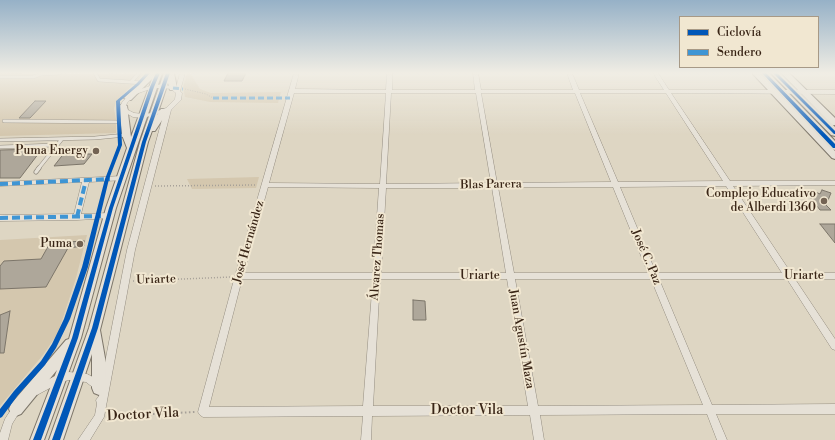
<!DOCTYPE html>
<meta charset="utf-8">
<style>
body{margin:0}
#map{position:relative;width:835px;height:440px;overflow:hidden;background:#ded6c3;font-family:"Libre Bodoni",serif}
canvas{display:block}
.legend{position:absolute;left:679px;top:16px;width:140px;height:52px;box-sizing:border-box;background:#f1e7d1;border:1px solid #a79986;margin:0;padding:5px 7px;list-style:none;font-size:12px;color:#392516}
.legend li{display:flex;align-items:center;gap:8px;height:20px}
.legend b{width:20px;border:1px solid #a79986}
</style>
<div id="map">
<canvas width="835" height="440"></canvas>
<ul class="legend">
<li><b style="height:5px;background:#0057b8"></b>Ciclovía</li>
<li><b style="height:5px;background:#3e95d4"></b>Sendero</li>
</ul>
</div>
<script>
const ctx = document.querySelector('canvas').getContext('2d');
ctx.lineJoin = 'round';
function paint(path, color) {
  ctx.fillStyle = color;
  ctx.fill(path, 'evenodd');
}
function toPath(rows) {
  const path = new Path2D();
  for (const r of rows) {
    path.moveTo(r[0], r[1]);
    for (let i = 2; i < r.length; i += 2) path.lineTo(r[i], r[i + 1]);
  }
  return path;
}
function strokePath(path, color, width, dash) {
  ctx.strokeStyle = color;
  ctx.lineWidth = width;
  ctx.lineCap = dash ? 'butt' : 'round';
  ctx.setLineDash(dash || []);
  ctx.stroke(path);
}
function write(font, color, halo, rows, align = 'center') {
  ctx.font = font + ' "Libre Bodoni",serif';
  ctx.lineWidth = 4;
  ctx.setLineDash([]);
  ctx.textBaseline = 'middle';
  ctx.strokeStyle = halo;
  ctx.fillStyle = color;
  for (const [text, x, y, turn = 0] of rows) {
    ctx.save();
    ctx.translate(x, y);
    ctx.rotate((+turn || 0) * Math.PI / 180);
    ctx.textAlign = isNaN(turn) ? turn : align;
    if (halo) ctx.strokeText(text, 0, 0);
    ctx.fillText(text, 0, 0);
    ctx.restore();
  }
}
const green = toPath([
 [0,73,110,74,145,73,116,101,114,109,116,119,116,133,0,136],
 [187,73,190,73,200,89,211,93,281,92,278,103,210,102,185,97,183,87],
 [259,177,256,188,192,189,187,179],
 [87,235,76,278,58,333,43,355,0,406,0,240]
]);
const building = toPath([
 [228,73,246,73,242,81,224,81,228,73],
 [35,101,46,101,30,118,19,118,35,101],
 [42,149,20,178,0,178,0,150,42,149],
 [65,152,76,152,75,154,92,154,84,164,54,166,65,152],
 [822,190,831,193,826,205,831,210,820,210,810,197,813,191,820,194,822,190],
 [820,224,835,224,835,243,820,224],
 [84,241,84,246,68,248,46,287,0,289,0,266,4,261,41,259,50,243,84,241],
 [413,300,425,301,426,320,413,320,413,300],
 [10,311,4,353,0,353,0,315,10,311]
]);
const pathFar2 = toPath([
 [109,74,117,73],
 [185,89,206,94,213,98]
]);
const pathFar1 = toPath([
 [155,186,257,185],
 [133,281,231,277]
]);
const path = toPath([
 [109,416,195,412]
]);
const serviceFar1 = toPath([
 [95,73,99,80,144,83],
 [0,77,33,77,41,74,60,73],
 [132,81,139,73],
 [4,121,124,122],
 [0,140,95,138,126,135],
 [0,147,56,145],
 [38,169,62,139]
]);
const service = toPath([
 [36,172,39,168]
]);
const minor = toPath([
 [180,73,185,73,180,91,182,93,181,100,171,110,135,250,104,417,93,435,90,440,78,440,95,415,97,404,96,400,99,396,100,390,98,391,95,389,86,382,69,380,61,382,37,395,34,393,32,390,34,387,57,375,69,372,87,374,97,379,101,383,127,250,164,112,143,118,133,117,124,112,120,106,123,101,132,92,150,86,163,84,176,88,180,73],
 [153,88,163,88,171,89,176,93,175,99,166,108,152,113,143,114,134,113,128,110,126,106,127,103,136,94,153,88],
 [294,73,299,73,295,89,386,90,387,73,392,73,392,90,475,90,473,73,478,73,481,90,573,90,567,73,572,73,579,90,664,90,653,73,658,73,669,90,835,90,835,94,671,93,730,181,835,181,835,185,733,186,791,273,835,273,835,279,795,279,835,339,835,350,832,349,787,279,659,279,712,405,835,404,835,414,716,414,727,440,717,440,707,414,540,415,544,440,534,440,530,415,372,416,371,440,361,440,363,416,203,417,200,415,198,412,235,276,294,73],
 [294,93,386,93,380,184,269,183,294,93],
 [391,93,476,93,491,183,386,184,391,93],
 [481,93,575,93,611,182,497,183,481,93],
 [580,93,666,93,723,181,618,182,580,93],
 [726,186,782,273,656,273,620,187,726,186],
 [268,187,379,188,373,273,244,273,268,187],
 [498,187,613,187,648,273,514,273,498,187],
 [386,188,492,188,506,273,381,273,386,188],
 [242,279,373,279,363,406,209,407,242,279],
 [380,279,507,279,528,406,373,406,380,279],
 [515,279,651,279,703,405,538,406,515,279],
 [122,176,124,176,125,178,124,180,89,182,81,214,109,213,111,214,112,216,111,218,77,220,0,221,0,215,74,214,82,182,0,186,0,182,122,176],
 [17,403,20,405,22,408,12,424,8,440,0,440,0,433,5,419,14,405,17,403]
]);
const secondary = toPath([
 [150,73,162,73,116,208,81,338,44,440,30,440,57,370,21,414,16,416,11,414,9,409,11,404,66,340,69,339,106,208,127,148,122,135,119,106,123,104,127,106,131,137,152,79,131,100,128,100,124,98,150,73],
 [164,73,174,73,177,88,176,90,170,90,168,83,157,115,161,109,167,109,168,111,155,131,152,131,148,142,100,330,105,358,106,388,104,393,99,395,94,393,92,388,92,354,63,440,49,440,89,328,140,142,164,73],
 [752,73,760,73,835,151,835,159,832,158,752,73],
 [781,73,789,73,835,118,835,125,832,125,781,73]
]);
const primary = toPath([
 [760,73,769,73,835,141,835,150,831,149,760,73],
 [771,73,780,73,835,127,835,136,831,135,771,73]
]);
const quietFar1 = toPath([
 [173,88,183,89],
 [213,98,290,98]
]);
const quiet = toPath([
 [0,184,110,179],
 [77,217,86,180],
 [0,218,101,216]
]);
const cycleway = toPath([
 [146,73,150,73,139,85,120,101,122,145,109,179,88,267,70,319,56,348,45,365,18,395,2,417,0,418,0,409,14,391,41,361,52,344,64,319,82,267,105,179,118,145,116,101,137,83,146,73],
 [156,73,160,73,154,87,113,208,78,338,41,440,33,440,72,338,109,208,150,87,156,73],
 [166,73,170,73,146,142,98,328,60,440,52,440,92,328,142,142,166,73],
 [762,73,766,73,835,144,835,148,833,148,762,73],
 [773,73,777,73,835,131,835,134,834,134,773,73]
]);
const markers = [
 [96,151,4,"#736353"],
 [824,201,4,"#736353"],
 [80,244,4,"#736353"]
];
const poiNames = [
 ["Puma Energy",88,151],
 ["Complejo Educativo",816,194],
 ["de Alberdi 1360",816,208],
 ["Puma",72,244]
];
const streetNames = [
 ["Blas Parera",491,185,-1],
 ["José Hernández",249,242,-74],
 ["Álvarez Thomas",378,257,-86],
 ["José C. Paz",646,257,67],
 ["Uriarte",480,276],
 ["Uriarte",804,276],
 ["Uriarte",156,280,-2],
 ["Juan Agustín Maza",521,339,80]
];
const nearStreetnames = [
 ["Doctor Vila",467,411],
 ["Doctor Vila",143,415,-3]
];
paint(green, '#d4c7ae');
paint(building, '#aea79a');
strokePath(building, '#7d766a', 1);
strokePath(serviceFar1, '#948d81', 4);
strokePath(service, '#948d81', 5);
strokePath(minor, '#948d81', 1);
strokePath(secondary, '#7d766a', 2);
strokePath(primary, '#7d766a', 2);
strokePath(pathFar2, '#a6a098', 1, [1, 1.5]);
strokePath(pathFar1, '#a6a098', 1.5, [1, 2]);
strokePath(path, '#a6a098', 2, [1.5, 2.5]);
strokePath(serviceFar1, '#e6e1d7', 3);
strokePath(service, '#e6e1d7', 3.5);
paint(minor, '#e6e1d7');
paint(secondary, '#e6e1d7');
paint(primary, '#e1dcd1');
strokePath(quietFar1, '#3e95d4', 3, [6, 3]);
strokePath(quiet, '#3e95d4', 4, [8, 4]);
paint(cycleway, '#0057b8');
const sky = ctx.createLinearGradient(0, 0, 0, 135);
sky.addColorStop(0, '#96b1c7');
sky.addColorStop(0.54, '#f0ede4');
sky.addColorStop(1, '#f0ede400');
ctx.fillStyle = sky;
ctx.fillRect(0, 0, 835, 135);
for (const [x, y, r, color] of markers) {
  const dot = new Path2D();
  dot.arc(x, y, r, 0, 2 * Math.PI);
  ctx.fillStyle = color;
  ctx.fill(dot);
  strokePath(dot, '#f1e7d1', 1.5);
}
write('12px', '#392516', '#f1e7d1', poiNames, 'right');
write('12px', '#392516', '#f1e7d1', streetNames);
write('14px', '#392516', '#f1e7d1', nearStreetnames);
</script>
